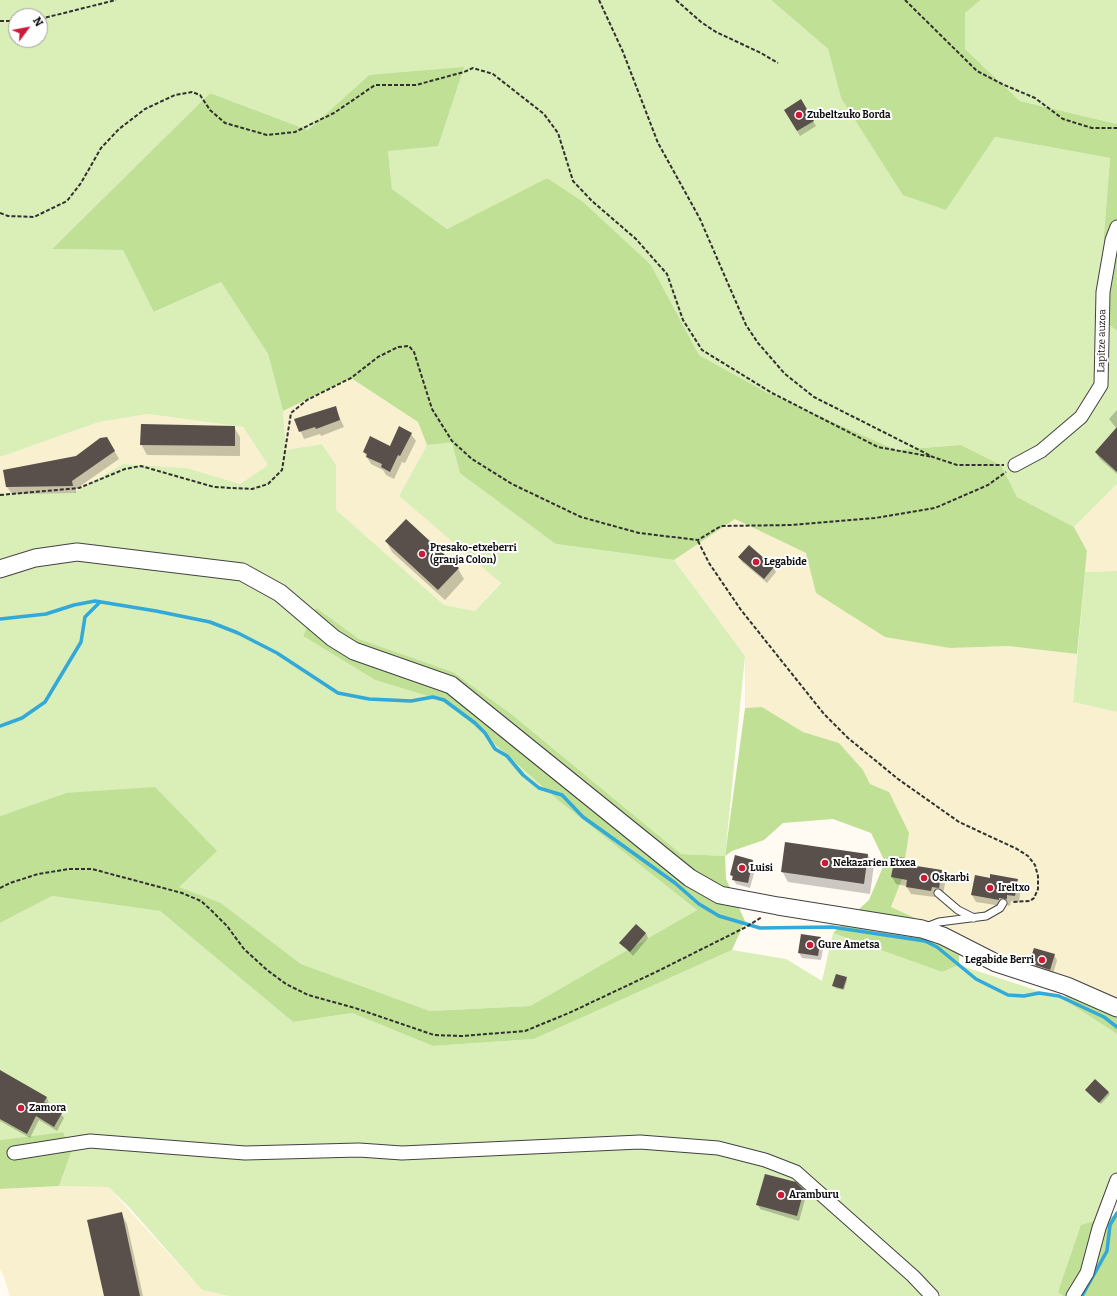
<!DOCTYPE html>
<style>
body{margin:0}
#map{position:relative;width:1117px;height:1296px;overflow:hidden;background:#fffbf2;font-family:Bitter,serif}
canvas{display:block}
.north{position:absolute;left:8px;top:8px;width:40px;height:40px;box-sizing:border-box;background:#fff;border:1px solid #9f9f9f;border-radius:50%;rotate:58deg;font-size:11px;font-weight:700;line-height:16px;text-align:center;color:#0f0f0f}
.north::after{content:'';display:block;margin:auto;width:14px;height:18px;background:#cd1a36;clip-path:polygon(50% 0,100% 100%,50% 72%,0 100%)}
</style>
<div id="map">
<canvas width="1117" height="1296"></canvas>
<div class="north">N</div>
</div>
<script>
const ctx = document.querySelector('canvas').getContext('2d');
ctx.lineJoin = 'round';
function paint(path, color) {
  ctx.fillStyle = color;
  ctx.fill(path, 'evenodd');
}
function toPath(rows) {
  const path = new Path2D();
  for (const r of rows) {
    path.moveTo(r[0], r[1]);
    for (let i = 2; i < r.length; i += 2) path.lineTo(r[i], r[i + 1]);
  }
  return path;
}
function strokePath(path, color, width, dash) {
  ctx.strokeStyle = color;
  ctx.lineWidth = width;
  ctx.lineCap = dash ? 'butt' : 'round';
  ctx.setLineDash(dash || []);
  ctx.stroke(path);
}
function write(font, color, halo, rows, align = 'center') {
  ctx.font = font + ' Bitter,serif';
  ctx.lineWidth = 4;
  ctx.setLineDash([]);
  ctx.textBaseline = 'middle';
  ctx.strokeStyle = halo;
  ctx.fillStyle = color;
  for (const [text, x, y, turn = 0] of rows) {
    ctx.save();
    ctx.translate(x, y);
    ctx.rotate((+turn || 0) * Math.PI / 180);
    ctx.textAlign = isNaN(turn) ? turn : align;
    if (halo) ctx.strokeText(text, 0, 0);
    ctx.fillText(text, 0, 0);
    ctx.restore();
  }
}
const farmland = toPath([
 [351,378,418,422,427,445,399,496,501,582,475,611,444,605,336,510,336,465,322,444,286,450,283,411],
 [148,414,243,427,268,465,240,484,187,468,123,464,73,493,0,493,0,457,99,422],
 [1117,484,1117,571,1085,572,1087,551,1074,527],
 [735,519,806,553,816,593,950,648,1008,646,1077,654,1073,702,1117,712,1117,1001,1012,961,891,907,902,879,889,792,870,784,863,770,839,743,803,732,762,707,745,708,745,656,674,560],
 [59,1186,108,1187,202,1290,229,1296,10,1296,3,1274,0,1270,0,1189]
]);
const green = toPath([
 [0,0,771,0,828,49,841,98,946,210,995,137,1110,158,1104,234,1103,320,1117,331,1117,484,1074,527,1017,497,1001,465,961,445,896,450,766,392,699,355,651,265,547,178,447,229,392,189,388,151,369,75,308,130,210,93,52,249,123,250,155,312,221,282,268,354,283,411,286,450,322,444,336,465,336,510,444,605,475,611,501,583,399,496,427,445,452,441,556,544,674,560,745,656,725,856,681,854,510,713,453,672,359,639,316,609,303,636,375,680,447,702,559,801,697,910,530,1006,430,1011,301,964,221,903,178,887,66,793,0,816,0,493,73,493,123,464,187,468,240,484,268,465,243,427,148,414,99,422,0,457],
 [16,16,40,16,40,40,16,40],
 [981,0,1117,0,1117,124,1020,101,965,49,965,13],
 [1117,571,1117,712,1073,702,1085,572],
 [52,896,160,911,293,1022,352,1013,433,1046,534,1039,732,950,786,959,822,981,833,933,942,972,959,965,1063,999,1117,1034,1117,1175,1101,1220,1058,1291,1063,1296,229,1296,202,1290,128,1206,108,1187,59,1186,72,1150,63,1132,0,1140,0,923]
]);
const forest = toPath([
 [771,0,981,0,965,13,965,49,1020,101,1117,124,1117,331,1103,320,1104,234,1110,158,995,137,946,210,903,195,841,98,828,49],
 [464,67,438,146,388,151,392,189,447,229,547,178,583,202,651,265,699,355,766,392,896,450,961,445,1001,465,1017,497,1074,527,1087,551,1077,654,1008,646,950,648,885,637,816,593,806,553,735,519,674,560,556,544,460,473,452,442,427,445,418,422,351,378,283,411,268,354,221,282,154,312,123,250,52,249,210,93,308,130,369,75],
 [316,608,359,639,453,672,510,713,681,854,725,856,745,708,762,707,803,732,839,743,863,770,870,784,889,792,909,833,902,879,891,907,959,938,959,965,942,972,833,933,869,900,885,862,871,833,833,819,783,823,764,840,732,851,725,856,726,879,745,921,732,950,534,1039,433,1046,352,1013,293,1022,160,911,52,896,0,923,0,816,66,793,155,787,217,851,179,887,221,903,301,964,430,1011,530,1006,697,910,559,801,447,702,375,680,303,636],
 [1075,985,1117,1001,1117,1034,1063,999],
 [63,1132,72,1150,59,1186,0,1189,0,1140],
 [1117,1215,1117,1296,1063,1296,1058,1292,1081,1225]
]);
const shadow = toPath([
 [801,101,816,126,800,136,785,110],
 [335,407,344,427,321,436,320,434,304,439,296,420],
 [1117,410,1117,474,1100,459,1096,453,1117,429,1109,419],
 [234,427,240,437,240,456,147,455,141,444],
 [411,434,416,441,405,463,402,462,394,479,386,475,383,470,371,464,364,452,390,447],
 [107,438,119,459,76,489,76,493,12,494,7,487,76,457],
 [386,541,458,569,464,579,445,600,392,552],
 [739,557,773,567,776,572,767,583,742,562],
 [868,855,874,865,870,894,788,882,782,871],
 [735,857,753,861,756,866,750,888,736,884,731,875],
 [895,858,905,859,908,866,942,871,946,878,943,895,935,894,935,897,911,894,906,886,896,884,892,877],
 [1017,880,1021,887,1019,902,1011,901,1010,906,1003,904,1002,906,976,902,972,895],
 [646,933,648,938,633,956,621,943],
 [821,938,824,943,821,960,802,958,799,953],
 [1054,955,1057,960,1053,974,1033,968,1030,963],
 [846,978,847,980,844,990,835,988,834,985],
 [2,1073,47,1098,49,1103,48,1106,61,1114,64,1118,57,1131,39,1120,30,1138,0,1121,0,1077],
 [1088,1092,1108,1092,1110,1094,1101,1104],
 [803,1190,806,1196,799,1221,760,1209,758,1205],
 [121,1213,127,1224,143,1296,105,1296]
]);
const stream = toPath([
 [0,619,46,614,74,605,95,601,156,611,210,622,238,633,277,653,338,693,369,699,411,701,433,697,444,700,475,723,485,733,495,749,507,756,523,775,539,788,562,795,583,817,675,883,699,904,719,916,760,928,832,927,925,941,937,947,976,979,1008,995,1024,996,1039,993,1059,996,1104,1017,1117,1027],
 [0,726,22,718,45,702,81,642,85,617,100,602],
 [1082,1296,1107,1251,1110,1225,1117,1213]
]);
const building = toPath([
 [801,99,814,121,797,131,784,110],
 [336,406,340,420,316,429,315,427,299,432,294,419],
 [141,424,235,426,235,446,140,445],
 [399,426,412,433,400,456,398,455,390,472,381,467,382,464,366,457,367,454,363,452,370,436,390,446],
 [1117,427,1117,472,1095,452],
 [107,437,115,451,72,481,73,486,6,487,3,470,76,456,100,438],
 [406,519,459,568,438,590,385,541],
 [749,545,774,567,764,579,738,557],
 [785,842,868,854,864,884,781,872],
 [735,855,753,860,748,883,732,880,733,876,730,875],
 [895,857,905,858,904,864,942,870,939,888,932,887,931,891,906,887,907,880,891,877],
 [990,874,1018,879,1015,896,1007,895,1007,899,999,898,999,900,971,895,975,875,990,878],
 [636,924,646,933,630,952,619,943],
 [801,934,821,937,818,956,798,953],
 [1034,948,1055,954,1050,970,1029,963],
 [836,974,847,977,843,989,832,986],
 [0,1070,47,1097,44,1102,62,1113,54,1127,36,1116,27,1134,0,1119],
 [1095,1079,1109,1092,1099,1103,1085,1090],
 [765,1174,796,1182,804,1190,797,1216,756,1205],
 [122,1212,140,1296,104,1296,87,1220]
]);
const path = toPath([
 [599,0,623,52,658,143,700,219,746,325,758,343,785,374,814,397,933,457,957,465,1004,465],
 [676,0,701,22,716,32,761,53,778,63],
 [905,0,977,71,1002,84,1035,98,1063,119,1092,128,1117,128],
 [40,19,116,0],
 [0,21,16,21],
 [0,213,8,216,34,217,67,201,81,183,101,148,119,129,145,109,175,95,192,92,200,95,210,110,225,123,267,135,295,132,334,113,375,85,416,85,464,72,473,68,493,74,544,114,558,133,573,181,592,201,636,239,667,274,683,320,702,350,772,393,878,447,933,457],
 [0,495,79,488,125,469,141,466,214,487,252,489,268,484,282,470,291,413,307,400,351,378,378,357,398,347,409,346,414,352,432,409,452,441,472,459,512,484,581,517,639,533,698,540,721,526,791,525,875,518,935,508,988,485,1006,472],
 [698,541,709,563,741,610,824,714,848,738,898,779,959,822,1017,849,1028,856,1035,865,1038,876,1038,889,1034,898,1030,901,1012,902],
 [0,888,10,883,38,874,69,869,92,869,182,893,201,901,212,911,227,926,244,949,267,970,286,984,308,995,355,1008,434,1035,462,1036,525,1031,569,1013,658,971,746,927,762,917]
]);
const service = toPath([
 [938,893,958,910,974,918],
 [926,927,939,922,986,916,1000,908,1003,903]
]);
const minor = toPath([
 [1015,465,1041,451,1081,417,1101,385,1103,292,1112,240,1117,227],
 [14,1153,90,1141,245,1153,359,1150,402,1153,640,1142,718,1148,765,1160,796,1172,913,1276,932,1296],
 [1073,1296,1087,1273,1099,1228,1117,1180]
]);
const tertiary = toPath([
 [0,569,35,558,77,552,242,572,280,593,333,638,354,651,451,685,690,878,720,895,778,906,922,929,943,936,996,963,1067,986,1117,1008]
]);
const markers = [
 [799,115,4,"#cd1a36"],
 [422,554,4,"#cd1a36"],
 [756,562,4,"#cd1a36"],
 [825,863,4,"#cd1a36"],
 [742,868,4,"#cd1a36"],
 [924,878,4,"#cd1a36"],
 [990,888,4,"#cd1a36"],
 [810,945,4,"#cd1a36"],
 [1042,960,4,"#cd1a36"],
 [21,1108,4,"#cd1a36"],
 [781,1195,4,"#cd1a36"]
];
const poiNames = [
 ["Zubeltzuko Borda",807,115],
 ["Presako-etxeberri",430,548],
 ["(granja Colon)",430,560],
 ["Legabide",764,562],
 ["Nekazarien Etxea",833,863],
 ["Luisi",750,868],
 ["Oskarbi",932,878],
 ["Ireltxo",998,888],
 ["Gure Ametsa",818,945],
 ["Legabide Berri",1034,960,"right"],
 ["Zamora",29,1108],
 ["Aramburu",789,1195]
];
const streetNames = [
 ["Lapitze auzoa",1102,341,-89]
];
paint(farmland, '#f8f0cf');
paint(green, '#daeeb7');
paint(forest, '#bfe095');
paint(shadow, '#0003');
strokePath(stream, '#32a9d9', 3.5);
paint(building, '#594f4b');
strokePath(service, '#424242', 9);
strokePath(minor, '#424242', 15);
strokePath(tertiary, '#424242', 19);
strokePath(path, '#313131', 2, [4, 2]);
strokePath(service, '#fff', 7);
strokePath(minor, '#fff', 13);
strokePath(tertiary, '#fff', 17);
for (const [x, y, r, color] of markers) {
  const dot = new Path2D();
  dot.arc(x, y, r, 0, 2 * Math.PI);
  ctx.fillStyle = color;
  ctx.fill(dot);
  strokePath(dot, '#fff', 1.5);
}
write('bold 10px', '#0f0f0f', '#fff', poiNames, 'left');
write('10px', '#0f0f0f', '#fff', streetNames);
</script>
